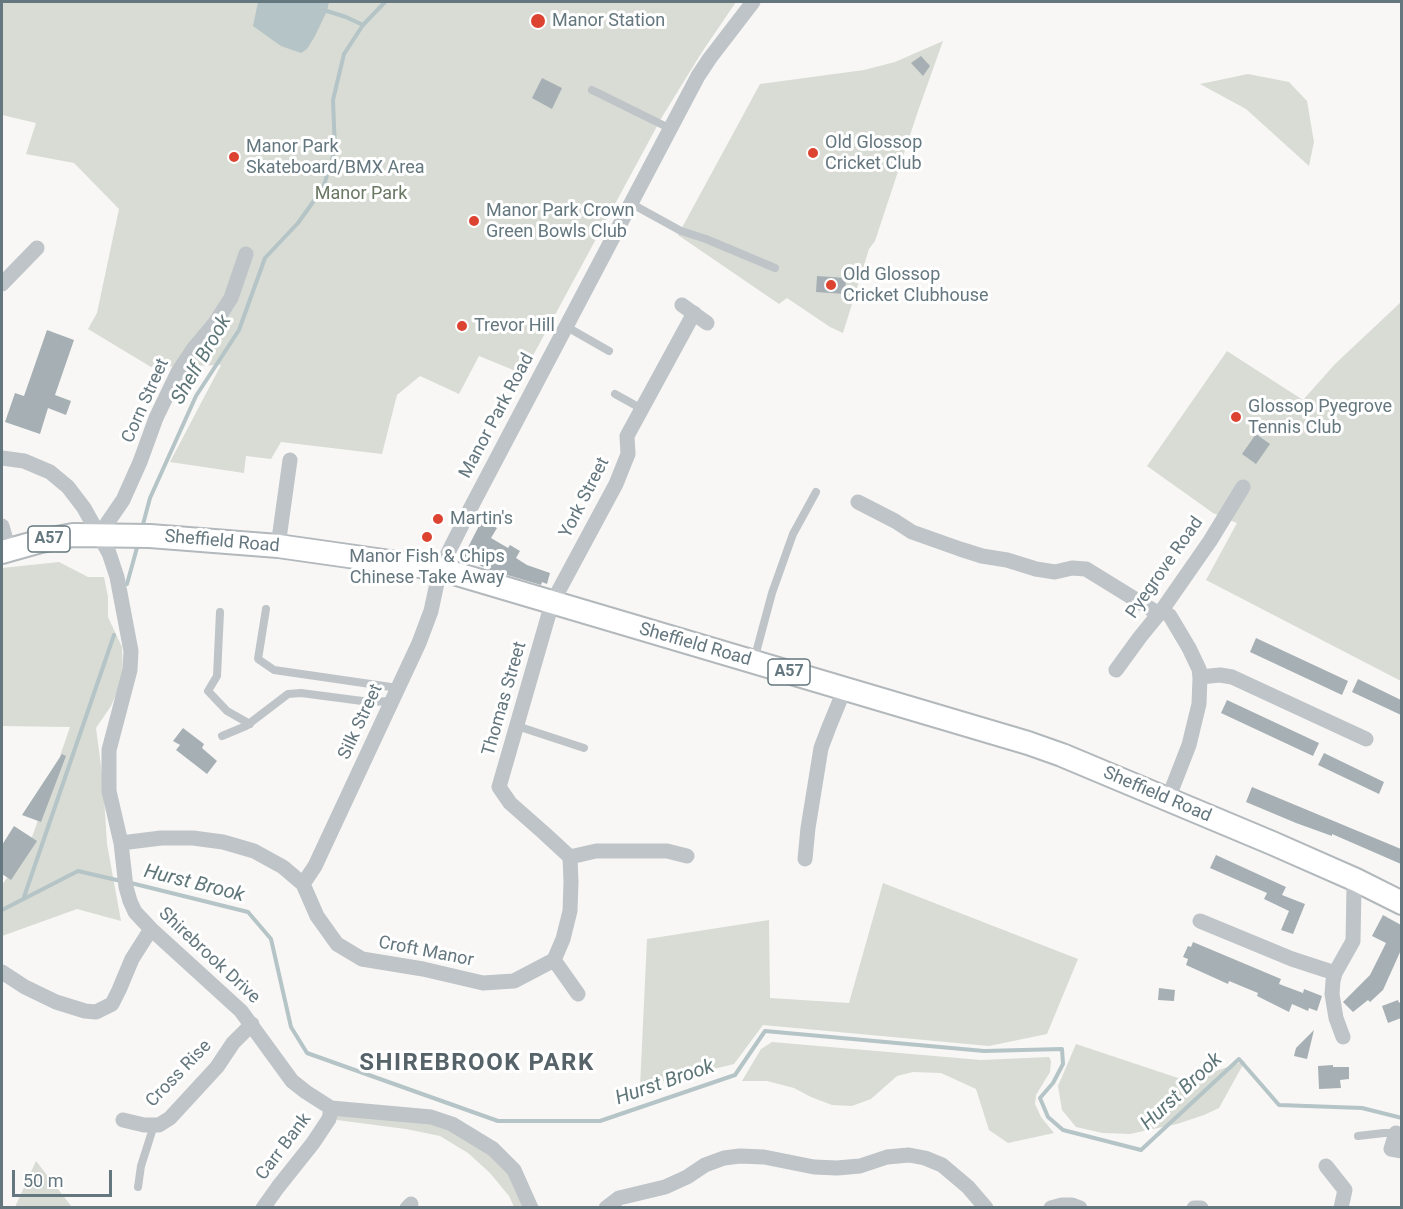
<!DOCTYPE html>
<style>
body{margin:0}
#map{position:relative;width:1403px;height:1209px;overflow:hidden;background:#f8f7f5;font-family:Roboto,sans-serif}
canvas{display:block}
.frame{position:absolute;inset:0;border:3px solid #64777f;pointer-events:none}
.scale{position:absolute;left:12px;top:1170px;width:100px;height:27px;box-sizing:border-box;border:3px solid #64777f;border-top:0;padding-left:8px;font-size:18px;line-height:21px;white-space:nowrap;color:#64777f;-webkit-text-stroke:4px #fff;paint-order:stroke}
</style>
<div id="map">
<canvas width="1403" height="1209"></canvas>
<div class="frame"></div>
<div class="scale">50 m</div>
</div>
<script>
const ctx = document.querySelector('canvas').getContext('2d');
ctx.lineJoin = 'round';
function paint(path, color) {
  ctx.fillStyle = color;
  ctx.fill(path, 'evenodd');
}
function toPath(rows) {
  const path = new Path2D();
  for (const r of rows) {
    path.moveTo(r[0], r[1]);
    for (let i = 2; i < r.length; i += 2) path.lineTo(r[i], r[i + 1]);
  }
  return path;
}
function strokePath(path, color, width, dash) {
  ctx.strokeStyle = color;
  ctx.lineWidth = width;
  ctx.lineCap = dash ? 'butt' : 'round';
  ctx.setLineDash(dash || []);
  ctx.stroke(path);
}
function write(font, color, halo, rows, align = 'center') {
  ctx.font = font + ' Roboto,sans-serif';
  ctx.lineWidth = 6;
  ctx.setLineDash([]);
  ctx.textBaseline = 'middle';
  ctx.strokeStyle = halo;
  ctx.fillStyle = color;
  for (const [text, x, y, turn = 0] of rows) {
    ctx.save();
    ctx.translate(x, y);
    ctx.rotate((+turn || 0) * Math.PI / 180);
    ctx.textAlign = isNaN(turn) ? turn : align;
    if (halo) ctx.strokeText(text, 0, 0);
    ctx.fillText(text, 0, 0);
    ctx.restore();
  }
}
const green = toPath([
 [2,2,736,2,702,52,662,117,523,374,479,356,459,394,420,376,397,395,382,454,281,442,271,459,246,456,244,473,170,462,221,365,151,367,88,329,97,313,119,209,74,163,26,154,36,123,2,115],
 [943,41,918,111,875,241,869,249,843,333,830,327,787,298,779,304,678,235,760,84,864,70,895,62],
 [1248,74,1289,82,1307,101,1314,142,1309,166,1246,109,1200,84],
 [1401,302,1401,681,1206,580,1237,523,1213,513,1147,466,1227,351,1303,400,1335,364],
 [59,562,88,577,104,577,108,597,108,617,122,647,123,679,111,706,96,728,103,781,107,844,121,921,77,909,2,936,2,885,29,846,70,727,2,726,2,568],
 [883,883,1078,959,1047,1034,989,1046,763,1025,734,1064,640,1087,647,939,769,920,770,998,849,1003],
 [772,1042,981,1060,1049,1057,1051,1061,1050,1072,1036,1095,1035,1104,1041,1117,1054,1133,1008,1143,989,1130,976,1089,941,1073,913,1072,897,1076,871,1099,852,1106,832,1105,811,1097,794,1088,767,1081,742,1081,761,1049],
 [1076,1044,1187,1081,1245,1061,1219,1108,1204,1115,1177,1124,1139,1132,1130,1134,1103,1133,1076,1127,1062,1110,1058,1086],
 [331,1108,431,1117,493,1149,531,1207,514,1207,509,1196,490,1173,468,1153,440,1136,406,1129,329,1119],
 [36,1161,72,1207,15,1207]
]);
const water = toPath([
 [258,2,329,2,327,11,315,36,307,49,301,53,281,46,253,26]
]);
const stream = toPath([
 [327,11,346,17,363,25],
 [142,528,150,498,196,396,239,330,265,258,298,223,323,188,335,150,333,100,344,54,363,25,385,2],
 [127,584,138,544],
 [131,883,248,912,271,939,291,1027,307,1053,498,1121,600,1121,735,1075,765,1031,984,1051,1062,1049,1063,1064,1053,1083,1040,1098,1048,1117,1063,1130,1141,1150,1239,1059,1279,1105,1362,1108,1402,1118],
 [24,897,114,635],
 [2,910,78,871,121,881]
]);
const building = toPath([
 [921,56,930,66,923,76,911,63],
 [542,78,562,88,552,109,532,98],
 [817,276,846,278,845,294,816,292],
 [47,330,74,340,55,395,71,401,66,415,48,408,40,434,5,422,15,393,24,396],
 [1256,434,1270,444,1256,464,1242,454],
 [482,520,497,528,491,538,508,548,510,545,520,551,516,558,527,565,550,573,547,584,542,582,541,585,487,569,463,557],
 [1256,638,1348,681,1342,695,1250,652],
 [1358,679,1401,700,1401,715,1352,692],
 [1227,700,1319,743,1313,756,1221,713],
 [183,728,204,744,202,748,217,761,207,774,176,750,180,745,173,741],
 [1324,753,1384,782,1379,794,1318,765],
 [62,754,66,756,41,822,22,815],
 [1252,787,1401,849,1401,864,1332,834,1332,836,1296,823,1246,802],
 [14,826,37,841,11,880,2,874,2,845],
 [1216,855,1286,887,1282,895,1305,904,1293,934,1281,930,1289,911,1264,899,1267,893,1210,868],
 [1383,915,1401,925,1401,950,1383,990,1370,1002,1368,1000,1353,1012,1343,1002,1370,975,1386,943,1372,936],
 [1193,942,1281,979,1279,984,1303,993,1304,989,1322,996,1317,1011,1309,1008,1308,1011,1292,1004,1289,1012,1257,996,1258,993,1229,981,1228,984,1186,965,1188,959,1183,957,1188,946,1191,947],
 [1159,988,1175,990,1174,1001,1158,1000],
 [1398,1000,1399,1003,1401,1001,1401,1018,1388,1023,1382,1006],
 [1314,1030,1307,1059,1294,1056,1296,1048],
 [1333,1065,1333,1067,1349,1067,1349,1079,1340,1080,1341,1088,1319,1089,1318,1066]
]);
const service = toPath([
 [592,90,671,129],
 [632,204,681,231,706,239,775,268],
 [567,327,609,351],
 [615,394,642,409],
 [266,609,258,659,274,670,398,688],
 [220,612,217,676,208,691,227,711,250,724],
 [754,660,772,593,793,534,816,492],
 [517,726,584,748],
 [222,736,246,726,288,694,301,693,370,702,391,701],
 [1358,1136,1384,1133,1396,1133],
 [138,1187,141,1166,154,1125]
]);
const minor = toPath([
 [2,284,37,248],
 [682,305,707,323],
 [2,458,24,461,50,472,68,487,84,508,109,553,117,577,131,651,130,670,109,750,109,791,121,843,126,887,130,901,135,912,151,929,241,1011,292,1081,306,1092,331,1108,431,1117,452,1124,493,1149,514,1170,531,1208],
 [858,502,895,521,912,532,960,549,982,556,1007,560,1036,569,1055,572,1072,568,1086,569,1159,614],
 [2,526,9,550],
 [99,535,123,500,140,462,156,418,178,372,194,348,215,323,231,298,246,254],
 [278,546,290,460],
 [1162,610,1170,616,1189,648,1199,669,1200,678,1199,704,1189,745,1168,799],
 [1116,670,1140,637,1162,610,1210,541,1243,487],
 [1200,677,1220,675,1232,677,1366,739],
 [121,843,161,838,193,838,223,842,254,851,283,867,303,884,317,916,337,944,362,959,423,969,483,983,514,981,554,960,563,939,570,911,571,882,570,857,544,833,510,803,499,787,552,603,616,484,628,454,627,436,694,313],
 [570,857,596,851,667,851,687,856],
 [805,859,808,828,821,748,829,727,845,688],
 [303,884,315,866,419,643,431,611,440,569,469,511,698,76,710,58,753,2],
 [1200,921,1292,959,1335,973,1353,941,1354,888,1356,880],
 [554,960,578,994],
 [2,972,25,987,56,1002,85,1011,96,1012,112,1004,119,990,132,959,151,929],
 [1335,973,1333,981,1332,994,1336,1018,1343,1037],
 [123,1120,144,1125,159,1125,170,1118,217,1067,233,1043,252,1024],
 [1396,1133,1391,1149,1402,1151],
 [1326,1166,1345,1190,1341,1208],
 [263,1208,278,1187,313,1143,329,1119,331,1108],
 [407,1208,411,1204],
 [606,1208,619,1198,665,1187,687,1177,705,1165,724,1158,740,1156,764,1157,814,1167,837,1168,860,1166,887,1157,909,1155,925,1158,942,1165,968,1187,986,1208],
 [1051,1208,1062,1205,1072,1205,1080,1208],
 [1194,1208,1201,1208]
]);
const primary = toPath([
 [2,552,41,541,73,535,150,536,278,546,440,569,1028,743,1062,755,1272,843,1356,880,1402,903]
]);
const markers = [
 [538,21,8,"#dc4331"],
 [813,153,6,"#dc4331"],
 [234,157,6,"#dc4331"],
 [474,221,6,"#dc4331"],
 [831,285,6,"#dc4331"],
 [462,326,6,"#dc4331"],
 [1236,417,6,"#dc4331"],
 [438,519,6,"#dc4331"],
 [427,537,6,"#dc4331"]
];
const shields = [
 [49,539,42],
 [789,672,42]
];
const shieldNames = [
 ["A57",49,539],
 ["A57",789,672]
];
const poiNames = [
 ["Manor Station",552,21],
 ["Old Glossop",825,143],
 ["Cricket Club",825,164],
 ["Manor Park",246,147],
 ["Skateboard/BMX Area",246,168],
 ["Manor Park Crown",486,211],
 ["Green Bowls Club",486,232],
 ["Old Glossop",843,275],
 ["Cricket Clubhouse",843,296],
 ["Trevor Hill",474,326],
 ["Glossop Pyegrove",1248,407],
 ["Tennis Club",1248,428],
 ["Martin's",450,519],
 ["Manor Fish & Chips",427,557,"center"],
 ["Chinese Take Away",427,578,"center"]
];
const parkNames = [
 ["Manor Park",361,194]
];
const streetNames = [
 ["Corn Street",146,401,-66],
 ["Manor Park Road",497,416,-62],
 ["York Street",585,498,-63],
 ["Sheffield Road",222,542,5],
 ["Pyegrove Road",1165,568,-55],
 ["Sheffield Road",695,645,16],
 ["Thomas Street",505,699,-74],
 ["Silk Street",361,722,-65],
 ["Sheffield Road",1157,795,23],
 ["Croft Manor",426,952,11],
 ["Shirebrook Drive",209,956,43],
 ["Cross Rise",179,1074,-46],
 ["Carr Bank",284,1147,-53]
];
const waterNames = [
 ["Shelf Brook",202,360,-60],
 ["Hurst Brook",194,884,14],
 ["Hurst Brook",665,1083,-19],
 ["Hurst Brook",1182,1092,-43]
];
const districtNames = [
 ["SHIREBROOK PARK",477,1064]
];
paint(green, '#d8dcd4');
paint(water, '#b5c4c6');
strokePath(stream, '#b5c4c6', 4);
paint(building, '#a6b0b4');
strokePath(primary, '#b2b8bb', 26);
strokePath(service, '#bec4c7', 8);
strokePath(minor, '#bec4c7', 15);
strokePath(primary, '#fff', 22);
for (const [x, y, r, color] of markers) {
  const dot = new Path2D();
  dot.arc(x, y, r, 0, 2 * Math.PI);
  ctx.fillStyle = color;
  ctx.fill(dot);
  strokePath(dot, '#fff', 2);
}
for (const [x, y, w] of shields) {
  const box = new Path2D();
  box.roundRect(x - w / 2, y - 13, w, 26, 4.5);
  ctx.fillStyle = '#fff';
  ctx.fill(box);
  strokePath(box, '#64777f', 1.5);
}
write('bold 16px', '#64777f', null, shieldNames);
write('18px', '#64777f', '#fff', poiNames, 'left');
write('18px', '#697763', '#fff', parkNames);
write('18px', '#64777f', '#fff', streetNames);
write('italic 20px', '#5f7679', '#fff', waterNames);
ctx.letterSpacing = '1.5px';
write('bold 24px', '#56646a', '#fff', districtNames);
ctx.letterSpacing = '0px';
</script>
